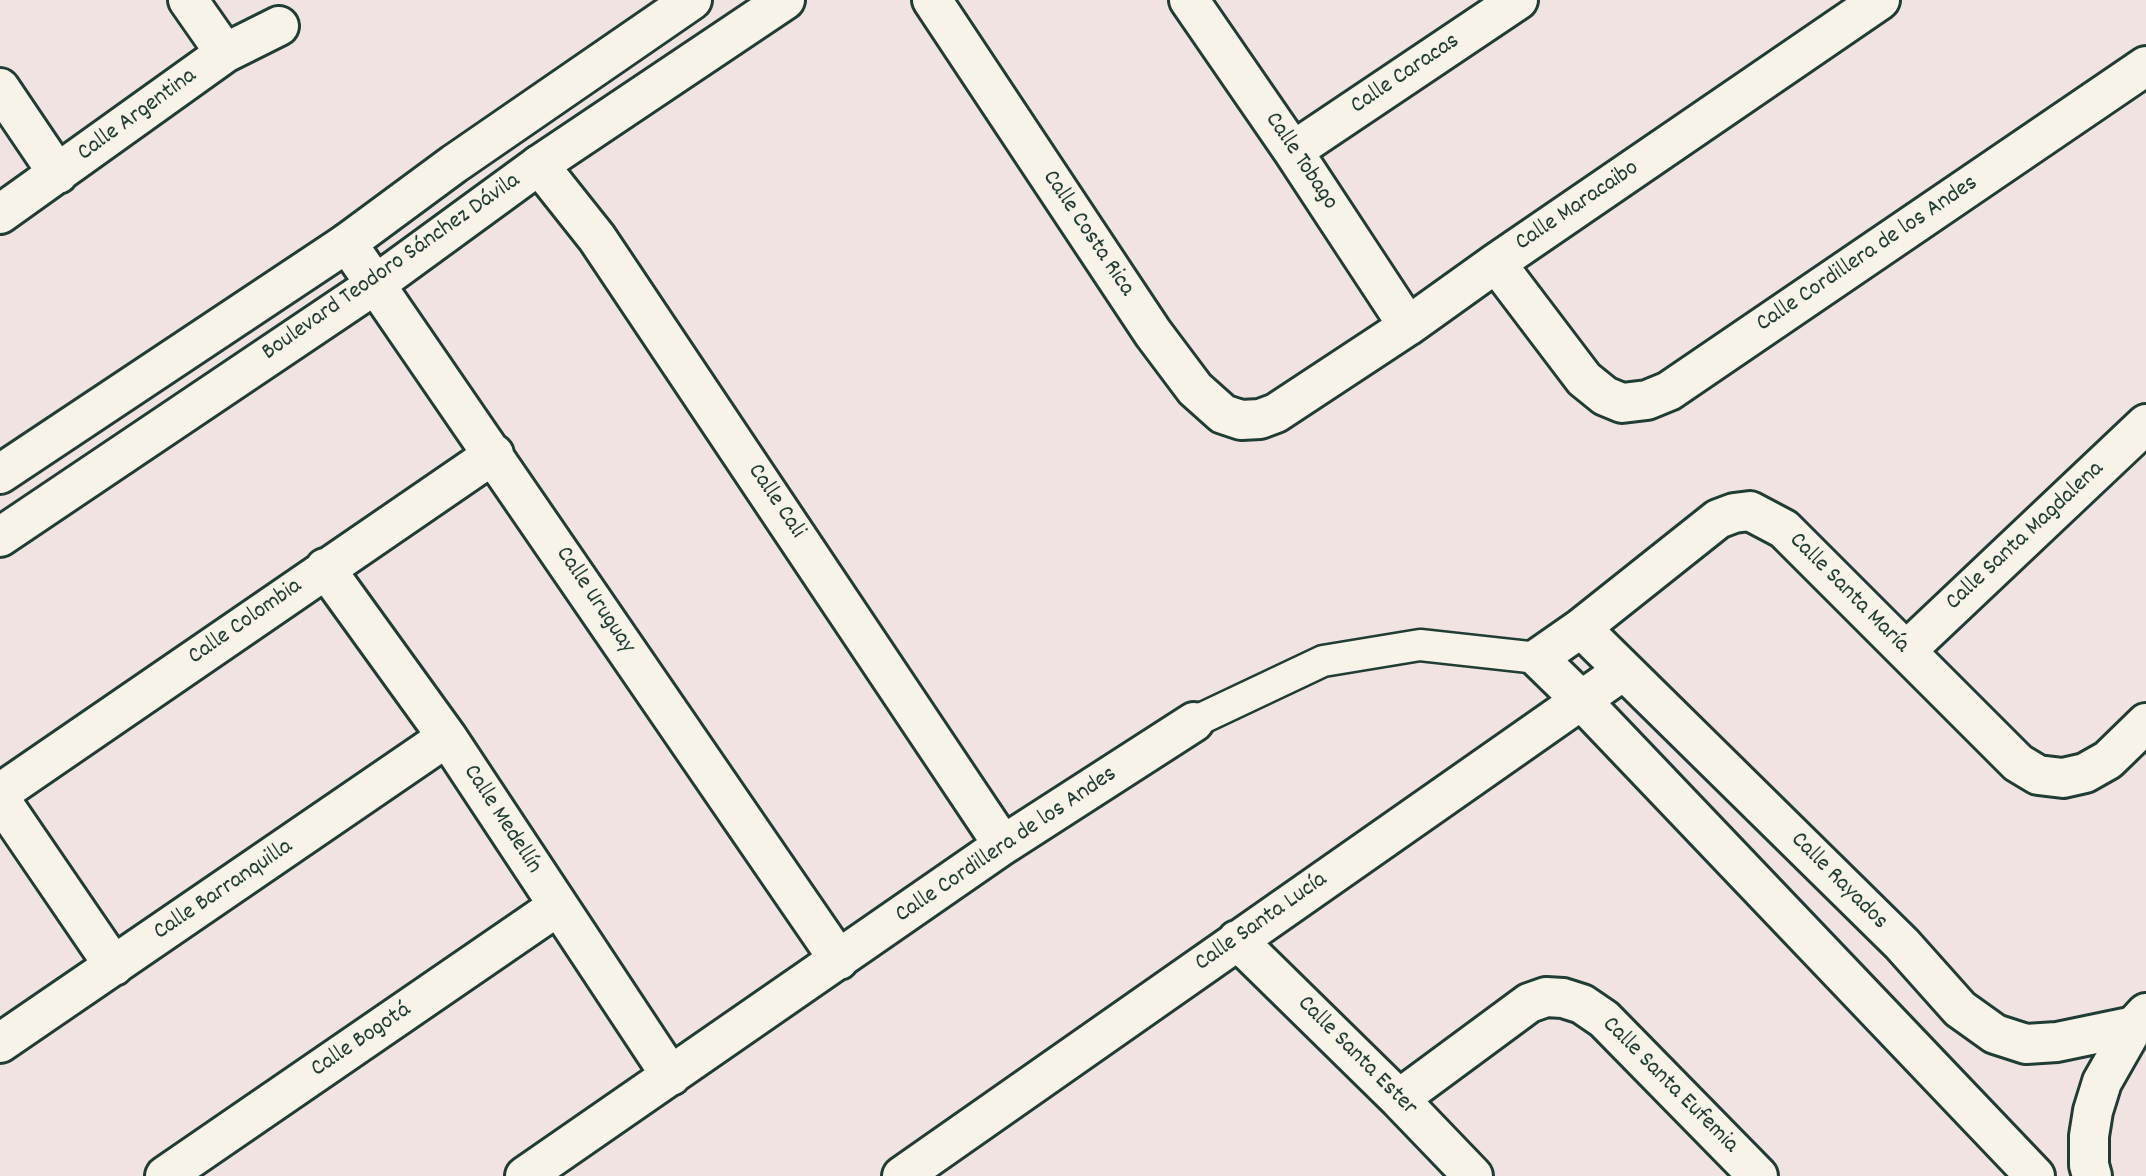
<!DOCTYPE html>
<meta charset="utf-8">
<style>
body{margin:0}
canvas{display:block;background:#f0e3e1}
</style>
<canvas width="2146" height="1176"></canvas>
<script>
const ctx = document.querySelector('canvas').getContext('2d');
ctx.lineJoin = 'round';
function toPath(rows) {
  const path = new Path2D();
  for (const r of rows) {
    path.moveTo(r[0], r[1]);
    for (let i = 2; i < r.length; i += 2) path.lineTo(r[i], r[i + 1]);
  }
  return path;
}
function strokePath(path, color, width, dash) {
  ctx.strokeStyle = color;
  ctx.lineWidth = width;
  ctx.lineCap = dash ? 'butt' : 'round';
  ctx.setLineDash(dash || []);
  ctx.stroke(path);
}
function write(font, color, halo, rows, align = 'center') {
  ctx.font = font + ' Dekko,sans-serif';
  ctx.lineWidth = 5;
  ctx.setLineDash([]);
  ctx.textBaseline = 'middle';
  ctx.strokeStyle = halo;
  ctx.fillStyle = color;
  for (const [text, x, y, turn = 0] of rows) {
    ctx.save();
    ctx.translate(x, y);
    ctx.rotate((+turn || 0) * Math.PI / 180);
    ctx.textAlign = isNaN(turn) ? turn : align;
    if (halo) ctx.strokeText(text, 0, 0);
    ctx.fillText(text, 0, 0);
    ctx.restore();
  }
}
const pedestrian = toPath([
 [1194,722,1323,661,1420,645,1538,658]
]);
const minor = toPath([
 [188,0,225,53],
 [932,0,1153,333,1195,389,1223,414,1241,420,1260,419,1276,413,1408,326,1496,263,1880,0],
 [1189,0,1293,151,1408,326],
 [0,88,58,174],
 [1293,151,1518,0],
 [539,165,597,238,1003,845],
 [0,214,225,53,279,26],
 [347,243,839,960],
 [1496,263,1584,379,1605,396,1622,403,1647,400,1669,391,2146,66],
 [325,568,447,737,671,1076],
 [1581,628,1902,944,1960,1009,1995,1034,2026,1044,2057,1042,2134,1026],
 [1906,651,2146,424],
 [0,793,494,454],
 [0,799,114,966],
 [1237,940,1399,1099,1473,1176],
 [0,1043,447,737],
 [1399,1099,1529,1003,1546,997,1563,998,1582,1004,1604,1019,1758,1176],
 [165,1176,558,906],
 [525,1176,1003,845,1194,722],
 [902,1176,1623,671],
 [2035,1176,1581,700,1538,658,1581,628,1718,519,1734,513,1750,511,1784,529,2018,763,2038,775,2063,778,2085,773,2108,760,2146,723]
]);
const tertiary = toPath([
 [0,474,347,243,454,164,692,0],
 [0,537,376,284,539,165,785,0],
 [2092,1176,2089,1165,2089,1136,2093,1111,2102,1082,2134,1026,2146,1013]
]);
const streetNames = [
 ["Calle Caracas",1406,75,-34],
 ["Calle Argentina",138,116,-36],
 ["Calle Tobago",1300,162,56],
 ["Calle Maracaibo",1578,207,-34],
 ["Calle Costa Rica",1087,234,56],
 ["Calle Cordillera de los Andes",1868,255,-34],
 ["Boulevard Teodoro Sánchez Dávila",392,268,-35],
 ["Calle Cali",775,502,56],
 ["Calle Santa Magdalena",2026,537,-43],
 ["Calle Santa María",1848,594,45],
 ["Calle Uruguay",594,601,56],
 ["Calle Colombia",246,623,-35],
 ["Calle Medellín",501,820,57],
 ["Calle Cordillera de los Andes",1007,846,-34],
 ["Calle Rayados",1838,882,45],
 ["Calle Barranquilla",224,891,-34],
 ["Calle Santa Lucía",1262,923,-35],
 ["Calle Bogotá",362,1041,-34],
 ["Calle Santa Ester",1356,1057,45],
 ["Calle Santa Eufemia",1669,1086,45]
];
strokePath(pedestrian, '#1f3d34', 35);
strokePath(minor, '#1f3d34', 44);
strokePath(tertiary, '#1f3d34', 44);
strokePath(pedestrian, '#f7f3e8', 30);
strokePath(minor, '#f7f3e8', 38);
strokePath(tertiary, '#f7f3e8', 38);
write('24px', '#1f3d34', '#f7f3e8', streetNames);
</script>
